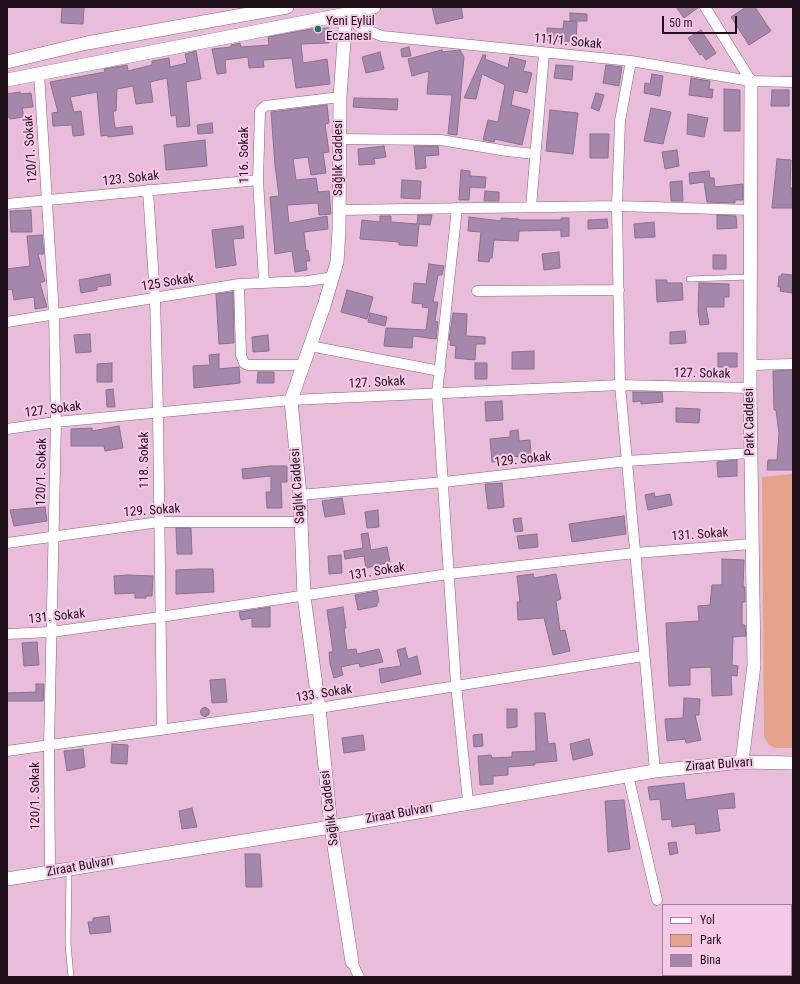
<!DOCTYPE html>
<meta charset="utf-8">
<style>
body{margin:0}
#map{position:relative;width:800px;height:984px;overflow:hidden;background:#e9bdd9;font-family:"Roboto Condensed",sans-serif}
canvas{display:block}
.frame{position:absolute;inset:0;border:8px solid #1f101a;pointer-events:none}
.legend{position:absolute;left:662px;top:904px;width:130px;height:72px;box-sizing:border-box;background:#f6cae7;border:1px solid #a08095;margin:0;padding:5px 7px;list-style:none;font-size:12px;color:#1f101a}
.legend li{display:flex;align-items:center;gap:8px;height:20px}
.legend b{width:20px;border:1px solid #a08095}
.scale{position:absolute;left:662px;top:16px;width:75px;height:18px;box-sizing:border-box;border:2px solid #1f101a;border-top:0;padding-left:5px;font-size:12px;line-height:14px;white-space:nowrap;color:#1f101a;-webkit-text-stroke:3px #f6cae7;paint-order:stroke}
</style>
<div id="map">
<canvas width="800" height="984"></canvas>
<div class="frame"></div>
<ul class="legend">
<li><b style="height:5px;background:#fff"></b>Yol</li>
<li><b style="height:11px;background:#e6a38c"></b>Park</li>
<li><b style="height:11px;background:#a488ab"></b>Bina</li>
</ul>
<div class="scale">50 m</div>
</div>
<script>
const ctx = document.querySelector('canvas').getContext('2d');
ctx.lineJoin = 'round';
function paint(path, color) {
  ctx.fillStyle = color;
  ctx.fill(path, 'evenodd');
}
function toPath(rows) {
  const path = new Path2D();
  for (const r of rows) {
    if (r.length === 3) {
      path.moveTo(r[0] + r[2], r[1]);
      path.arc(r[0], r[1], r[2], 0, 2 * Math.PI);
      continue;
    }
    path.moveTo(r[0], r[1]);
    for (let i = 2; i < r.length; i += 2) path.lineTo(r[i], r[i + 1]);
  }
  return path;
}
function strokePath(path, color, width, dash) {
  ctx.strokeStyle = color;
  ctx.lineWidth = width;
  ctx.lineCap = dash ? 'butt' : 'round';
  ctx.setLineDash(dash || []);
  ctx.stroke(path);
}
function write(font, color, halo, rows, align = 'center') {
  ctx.font = font + ' "Roboto Condensed",sans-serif';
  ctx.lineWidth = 4;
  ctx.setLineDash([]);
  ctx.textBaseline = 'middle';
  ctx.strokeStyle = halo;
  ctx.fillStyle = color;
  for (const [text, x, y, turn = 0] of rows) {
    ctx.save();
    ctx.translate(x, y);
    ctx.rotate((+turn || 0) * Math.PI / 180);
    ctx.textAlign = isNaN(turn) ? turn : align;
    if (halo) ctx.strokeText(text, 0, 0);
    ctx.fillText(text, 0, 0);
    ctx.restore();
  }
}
const green = toPath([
 [793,474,793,748,775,748,769,745,764,737,762,477]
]);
const building = toPath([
 [62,7,84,7,83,24,61,23,62,7],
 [432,7,461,7,463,18,436,24,432,7],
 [676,7,699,7,684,18,676,7],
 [746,7,755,7,771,31,749,45,731,17,746,7],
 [570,13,587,14,587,21,570,21,570,13],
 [564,21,577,22,576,42,547,41,547,28,563,29,564,21],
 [328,28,329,43,301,44,303,63,327,59,330,84,296,88,292,58,263,60,264,67,249,68,248,57,225,60,226,73,217,74,212,49,231,47,231,45,240,43,241,47,269,45,268,37,311,29,328,28],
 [701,30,716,53,706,60,702,54,700,55,688,38,701,30],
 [409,47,411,56,402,57,401,49,409,47],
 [442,50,442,52,460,50,464,57,457,135,448,134,452,95,427,94,429,71,412,76,408,59,442,50],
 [196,51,201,79,186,82,190,126,177,127,176,115,171,116,167,78,150,82,153,102,136,104,133,86,117,89,116,111,113,111,115,128,132,126,133,134,108,137,108,135,101,136,97,92,70,97,74,112,81,111,84,135,73,136,72,125,53,126,52,113,58,112,50,82,105,72,104,69,127,65,128,71,152,65,152,61,169,58,170,67,187,63,185,54,196,51],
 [380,52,384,69,366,73,362,57,380,52],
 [483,55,486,55,485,59,508,68,510,57,526,61,523,71,532,73,527,93,514,90,511,105,530,110,522,145,495,139,494,142,483,140,488,120,498,122,505,85,482,74,476,99,464,98,483,55],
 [556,65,573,66,572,80,554,78,556,65],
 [606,65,622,67,619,86,603,83,606,65],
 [652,74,663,76,660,96,644,93,645,83,650,84,652,74],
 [691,78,710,81,709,89,713,89,712,98,689,95,691,78],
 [724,89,740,90,740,131,724,131,724,89],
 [772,90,789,90,789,106,771,106,772,90],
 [20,92,20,94,31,93,33,107,22,108,24,117,10,119,9,117,7,117,7,94,20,92],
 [596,93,604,95,599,111,591,108,596,93],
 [354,98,398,99,397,110,353,107,354,98],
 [327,105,329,123,325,124,329,152,323,153,326,173,311,175,308,157,293,159,296,180,316,178,318,192,329,191,331,214,319,215,318,203,287,205,289,223,327,216,328,229,304,232,306,251,308,250,310,261,306,261,307,270,295,272,292,251,275,254,270,197,279,196,275,165,271,112,327,105],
 [651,108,671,112,663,144,644,141,651,108],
 [550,110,578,113,573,154,546,151,550,110],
 [688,114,708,118,704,137,687,134,688,114],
 [212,123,213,133,198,134,197,125,212,123],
 [590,134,609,134,608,158,590,158,590,134],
 [205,140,207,166,166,170,164,145,205,140],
 [384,146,386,157,374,159,375,164,359,165,358,149,384,146],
 [414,146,438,146,439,155,425,156,426,168,416,169,414,146],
 [677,150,679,166,665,169,662,152,677,150],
 [777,159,791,160,790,188,792,188,793,208,772,208,777,159],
 [461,170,470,171,470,176,486,177,485,188,470,187,469,200,459,200,461,170],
 [709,171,710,178,714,178,715,187,743,184,743,200,735,200,735,203,707,202,704,182,690,184,689,173,709,171],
 [402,180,421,181,420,199,401,198,402,180],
 [682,181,683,201,671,201,670,182,682,181],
 [485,191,499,192,499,201,484,201,485,191],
 [31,210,32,232,11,232,10,211,31,210],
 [418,215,432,215,430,225,419,224,417,246,399,245,399,242,360,239,362,220,380,222,380,216,391,216,391,222,417,224,418,215],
 [717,215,736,216,737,228,717,229,717,215],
 [469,217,501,221,501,218,519,219,519,220,561,220,561,218,569,218,569,236,561,237,561,230,519,231,518,241,494,240,492,258,490,258,489,262,478,261,481,232,468,231,469,217],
 [607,219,608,228,588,229,588,220,607,219],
 [654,222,655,237,635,238,634,224,654,222],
 [243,226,244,238,233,239,236,265,216,268,212,230,243,226],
 [42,235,44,254,38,254,45,281,40,283,47,307,35,309,34,297,14,300,12,289,7,290,7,269,30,266,27,236,42,235],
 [559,252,560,268,544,270,542,254,559,252],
 [713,255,726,255,726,269,713,269,713,255],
 [429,264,444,266,442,275,438,275,433,302,438,302,435,321,438,322,436,339,413,336,412,348,384,346,386,328,426,330,429,308,422,307,423,304,412,303,414,283,426,284,429,264],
 [110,274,111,285,97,287,97,290,81,293,79,280,110,274],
 [782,274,793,275,792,293,780,291,781,287,778,287,779,276,782,276,782,274],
 [656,280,667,280,667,283,682,283,683,300,657,302,656,280],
 [699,283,729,284,729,297,724,297,724,307,706,307,709,324,700,325,698,311,699,283],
 [347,290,373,297,367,319,341,312,347,290],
 [233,292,234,343,219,344,216,294,233,292],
 [370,313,387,317,385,326,368,322,370,313],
 [453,313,467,314,466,336,485,337,485,344,476,344,475,360,455,358,456,346,450,345,451,341,449,340,453,313],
 [685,331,686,343,670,344,670,332,685,331],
 [90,334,91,352,76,353,74,335,90,334],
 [268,335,269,351,253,352,252,337,268,335],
 [534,351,534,369,512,369,512,352,534,351],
 [718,353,737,353,737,367,718,367,718,353],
 [219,354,219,369,239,367,240,383,194,388,193,366,210,365,209,355,219,354],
 [112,363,112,382,97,382,97,364,112,363],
 [475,363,487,363,487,379,475,379,475,363],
 [793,370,793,470,767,470,768,460,777,460,779,433,776,410,774,410,773,371,793,370],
 [258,372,274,372,274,383,257,383,258,372],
 [113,389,115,407,107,407,106,390,113,389],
 [633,392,662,392,663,402,641,404,641,401,633,402,633,392],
 [502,401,503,420,486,421,485,402,502,401],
 [676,408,700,409,699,423,676,422,676,408],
 [119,426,123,448,105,451,104,446,71,446,71,429,92,428,92,431,119,426],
 [518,430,519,441,530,440,531,456,508,457,508,461,492,462,490,439,510,437,510,431,518,430],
 [737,460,737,476,718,477,717,462,737,460],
 [270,466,287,466,287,482,281,482,282,508,267,508,266,492,271,492,271,476,243,479,242,469,270,466],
 [502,483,504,507,488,509,485,484,502,483],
 [654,493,655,497,670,494,672,505,648,510,645,495,654,493],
 [342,498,345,514,325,517,322,501,342,498],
 [45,507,47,521,14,526,10,510,45,507],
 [378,510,379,527,367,528,365,512,378,510],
 [624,516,626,534,572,542,569,524,624,516],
 [521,518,523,531,515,532,513,519,521,518],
 [176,528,191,528,192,554,177,554,176,528],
 [368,533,371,550,387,547,390,562,366,568,364,556,345,559,344,551,363,548,361,534,368,533],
 [537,534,538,547,519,549,517,536,537,534],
 [341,555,342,573,329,574,328,556,341,555],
 [722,559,744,560,743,587,745,587,745,602,742,602,742,625,745,625,746,636,733,637,732,665,738,666,737,676,731,675,732,695,712,696,711,667,690,668,690,685,669,686,666,623,699,621,698,606,710,605,712,585,722,585,722,559],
 [199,569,213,569,214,592,176,594,176,570,199,569],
 [533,574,534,578,556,574,561,599,556,601,560,631,565,630,570,651,553,655,544,618,518,620,517,602,520,602,517,576,533,574],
 [128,575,153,576,152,596,146,596,146,598,135,598,135,593,115,594,114,576,128,575],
 [377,591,379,602,377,603,377,606,358,610,355,595,377,591],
 [270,607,270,627,252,627,252,618,241,620,239,612,270,607],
 [343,607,346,628,344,628,347,650,356,649,357,654,379,649,383,662,360,667,359,663,341,667,343,675,334,678,330,664,329,652,333,652,327,610,343,607],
 [37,642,39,665,24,666,22,643,37,642],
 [405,648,408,659,417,656,421,674,381,683,379,669,401,666,397,650,405,648],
 [225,679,227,702,212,703,210,680,225,679],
 [36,684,44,684,43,701,7,701,7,693,36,692,36,684],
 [684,698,700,699,699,715,695,715,701,740,686,743,685,739,667,741,665,719,683,718,684,698],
 [205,712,4.5],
 [507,709,517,709,517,727,507,728,507,709],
 [535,713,545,713,548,744,555,743,557,761,535,763,535,765,508,767,508,775,493,776,493,784,480,785,478,756,491,755,492,758,512,757,512,752,536,751,535,713],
 [482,734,483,746,474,747,473,735,482,734],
 [363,735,365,750,344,753,342,738,363,735],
 [589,739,593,755,573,760,570,744,589,739],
 [112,744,128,745,127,764,111,763,112,744],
 [83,749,85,767,67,771,64,751,83,749],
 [684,783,686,800,734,793,735,808,717,809,720,831,696,834,695,824,672,827,671,819,662,820,660,799,650,800,648,787,684,783],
 [624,800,630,849,608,852,605,801,624,800],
 [192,808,197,827,182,829,179,811,192,808],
 [676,842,678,853,670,855,668,843,676,842],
 [245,854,260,854,262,887,246,887,245,854],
 [109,916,111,932,90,934,88,922,93,922,93,918,109,916]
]);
const service = toPath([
 [689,279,750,277],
 [69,869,68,944,71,977]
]);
const minor = toPath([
 [347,7,346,14,361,28,382,36,631,61,751,81,793,82],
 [705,7,751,81],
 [631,61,620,121,617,206,620,385,655,771],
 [39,73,54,315,56,422,49,746,50,872],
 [338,139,441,140,507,151,535,154],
 [148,190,155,298,158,412,162,730],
 [7,204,258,180],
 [531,207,544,53],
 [457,208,437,393,456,685,468,801],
 [339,210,617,206,751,210],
 [264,282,258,180,260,111,265,106,340,97],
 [239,284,241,355,244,363,248,365,303,365],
 [477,291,619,290],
 [7,322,239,284,308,281,333,277],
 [310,346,440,371],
 [750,365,793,364],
 [7,429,56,422,291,400,620,385,750,388],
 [300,495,444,482,627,461,750,453],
 [7,543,159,522,300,522],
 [7,634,51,632,160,617,448,574,635,553,752,544],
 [7,751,319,708,643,656],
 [628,775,657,900],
 [352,962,359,977]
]);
const tertiary = toPath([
 [346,14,340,97,339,230,337,262,324,306,291,400,300,495,304,596,319,708,331,827,352,962],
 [7,62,87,43,287,7],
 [7,80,346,14,374,7],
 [742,762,754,665,750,388,751,81],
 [7,879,331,827,655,771,742,762,793,763]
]);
const markers = [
 [318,29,4,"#1d7c53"]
];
const poiNames = [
 ["Yeni Eylül",326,22],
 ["Eczanesi",326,37]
];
const streetNames = [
 ["111/1. Sokak",568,42,5],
 ["120/1. Sokak",31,149,-94],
 ["116. Sokak",245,155,-90],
 ["Sağlık Caddesi",339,158,-90],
 ["123. Sokak",131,179,-6],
 ["125 Sokak",168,283,-9],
 ["127. Sokak",702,374,1],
 ["127. Sokak",377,383,-3],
 ["127. Sokak",53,410,-7],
 ["Park Caddesi",750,422,-91],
 ["118. Sokak",145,460,-90],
 ["129. Sokak",523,460,-6],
 ["120/1. Sokak",42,472,-89],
 ["Sağlık Caddesi",298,486,-94],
 ["129. Sokak",152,511,-4],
 ["131. Sokak",700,535,-4],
 ["131. Sokak",377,572,-9],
 ["131. Sokak",57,617,-6],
 ["133. Sokak",324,694,-9],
 ["Ziraat Bulvarı",719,765,-4],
 ["120/1. Sokak",36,796,-90],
 ["Sağlık Caddesi",330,808,-97],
 ["Ziraat Bulvarı",399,814,-10],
 ["Ziraat Bulvarı",80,867,-10]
];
paint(green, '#e6a38c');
paint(building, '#a488ab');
strokePath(building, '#8b6f92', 1);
strokePath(service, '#89627c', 6);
strokePath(minor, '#89627c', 11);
strokePath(tertiary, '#89627c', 14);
strokePath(service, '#fff', 5);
strokePath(minor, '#fff', 10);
strokePath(tertiary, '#fff', 13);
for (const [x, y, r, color] of markers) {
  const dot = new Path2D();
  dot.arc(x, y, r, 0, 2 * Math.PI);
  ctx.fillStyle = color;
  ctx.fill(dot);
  strokePath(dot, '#f6cae7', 1.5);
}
write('13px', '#1f101a', '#f6cae7', poiNames, 'left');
write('13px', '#1f101a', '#f6cae7', streetNames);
</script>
